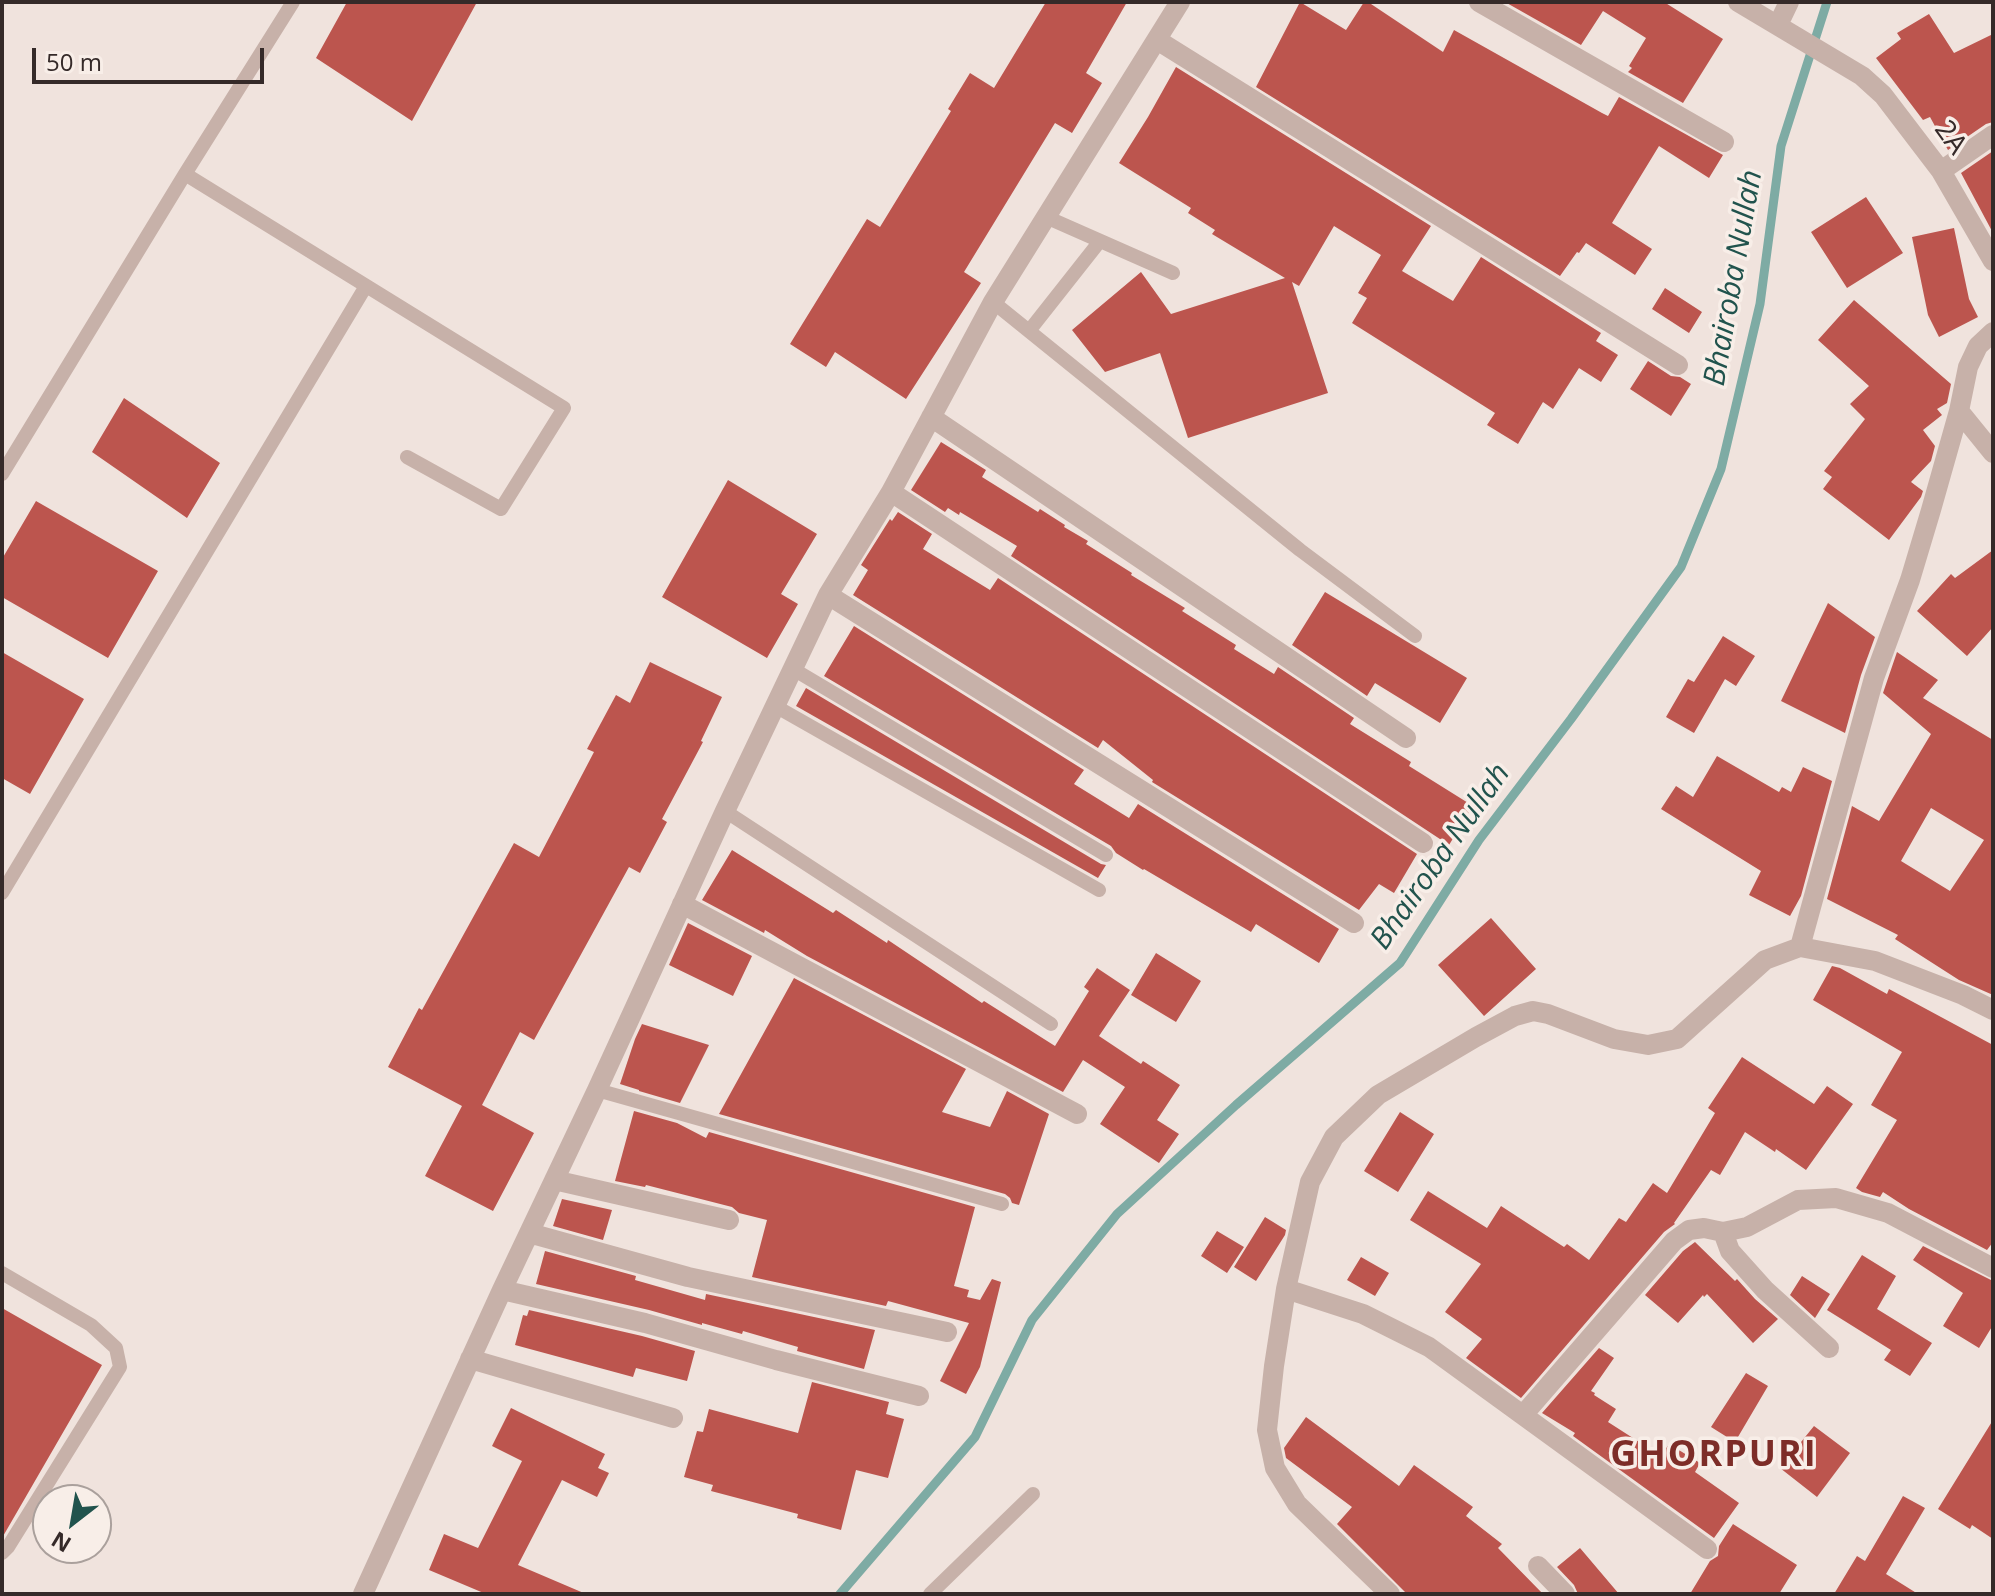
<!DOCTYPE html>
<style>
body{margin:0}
#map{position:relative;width:1995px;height:1596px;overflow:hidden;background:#f0e3dd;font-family:"Open Sans",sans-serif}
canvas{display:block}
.frame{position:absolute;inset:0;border:4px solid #352a29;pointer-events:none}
.north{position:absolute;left:32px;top:1484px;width:80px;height:80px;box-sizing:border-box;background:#f8eee8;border:2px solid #aaa09c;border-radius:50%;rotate:211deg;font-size:22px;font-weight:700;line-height:32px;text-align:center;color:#352a29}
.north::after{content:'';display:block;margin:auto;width:28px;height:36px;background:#21534d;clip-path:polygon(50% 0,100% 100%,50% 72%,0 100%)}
.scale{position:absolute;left:32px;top:48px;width:232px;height:36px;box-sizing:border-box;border:4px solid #352a29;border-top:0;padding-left:10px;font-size:24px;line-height:28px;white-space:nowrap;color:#352a29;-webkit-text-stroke:6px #f8eee8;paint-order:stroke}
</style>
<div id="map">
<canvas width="1995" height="1596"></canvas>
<div class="frame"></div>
<div class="north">N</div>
<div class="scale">50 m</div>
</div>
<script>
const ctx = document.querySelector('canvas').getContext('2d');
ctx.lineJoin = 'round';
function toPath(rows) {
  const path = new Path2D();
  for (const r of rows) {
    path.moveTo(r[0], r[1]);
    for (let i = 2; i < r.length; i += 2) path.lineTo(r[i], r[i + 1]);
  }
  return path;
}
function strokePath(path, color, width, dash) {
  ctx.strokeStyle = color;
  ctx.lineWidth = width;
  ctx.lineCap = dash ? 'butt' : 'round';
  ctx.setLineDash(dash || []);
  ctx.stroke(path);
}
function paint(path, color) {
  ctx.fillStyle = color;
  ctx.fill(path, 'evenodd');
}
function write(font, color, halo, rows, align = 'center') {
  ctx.font = font + ' "Open Sans",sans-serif';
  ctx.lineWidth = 7;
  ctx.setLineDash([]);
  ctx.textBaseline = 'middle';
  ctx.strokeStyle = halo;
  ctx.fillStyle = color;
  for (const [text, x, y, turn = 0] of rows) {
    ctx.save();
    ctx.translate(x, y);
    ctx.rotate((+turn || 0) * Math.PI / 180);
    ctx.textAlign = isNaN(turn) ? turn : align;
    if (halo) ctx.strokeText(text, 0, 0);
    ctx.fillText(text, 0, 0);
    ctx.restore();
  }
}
const stream = toPath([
 [840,1594,975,1437,1032,1320,1117,1214,1236,1105,1400,963,1479,840,1571,719,1681,567,1721,469,1760,304,1781,146,1827,2]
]);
const building = toPath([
 [347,2,477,2,412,121,316,58],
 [1046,2,1127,2,1086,73,1102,83,1072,133,1055,123,964,272,981,283,906,399,835,352,826,367,790,344,867,219,880,227,951,111,948,109,970,73,994,88],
 [1300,2,1346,30,1364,2,1368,2,1443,52,1454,30,1602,113,1608,116,1619,97,1723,155,1709,178,1659,146,1612,223,1652,249,1635,275,1586,243,1579,253,1577,252,1560,276,1256,87],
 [1505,2,1664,2,1723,39,1683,103,1628,72,1632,68,1629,66,1646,38,1603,11,1581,45],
 [1929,14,1954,53,1993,34,1993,122,1986,124,1948,150,1930,117,1923,120,1876,58,1901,39,1897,33],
 [1176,67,1431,226,1402,271,1453,301,1481,257,1601,333,1596,341,1618,355,1601,382,1579,368,1553,409,1543,402,1518,444,1487,425,1495,413,1352,323,1367,298,1358,293,1381,255,1334,226,1299,286,1292,282,1328,393,1188,438,1160,353,1105,372,1072,330,1141,272,1171,314,1285,278,1212,234,1215,230,1188,213,1191,208,1119,163,1148,117],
 [1993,151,1993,233,1961,173],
 [1866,197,1903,253,1847,288,1811,232],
 [1954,228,1969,299,1978,317,1939,337,1928,315,1912,237],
 [1665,288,1702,312,1689,333,1652,309],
 [1854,300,1951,384,1947,403,1937,409,1942,415,1923,430,1935,446,1931,461,1911,482,1923,491,1921,497,1889,540,1823,489,1832,477,1824,471,1865,419,1850,404,1869,386,1818,340],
 [1648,361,1671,376,1680,377,1691,384,1671,416,1630,389],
 [124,398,220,463,187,518,92,452],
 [941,442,986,470,982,477,1038,512,1040,509,1065,525,1064,527,1088,541,1086,544,1132,573,1131,575,1185,608,1182,611,1236,645,1234,649,1274,674,1278,667,1354,718,1350,724,1411,762,1409,766,1473,806,1449,845,1011,556,1017,546,960,512,959,515,948,508,945,512,911,490],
 [728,480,817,534,781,594,798,604,767,658,662,597],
 [36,501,158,571,108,658,2,597,2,559],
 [898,512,932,534,923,549,990,590,998,578,1417,854,1394,893,1379,884,1359,910,1152,782,1153,780,1103,740,1098,748,853,595,868,570,861,565,890,519,892,521],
 [1993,550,1993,627,1967,656,1917,611,1951,574,1955,578],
 [1325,592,1467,678,1440,723,1375,683,1367,696,1292,645],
 [1828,603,1875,637,1861,675,1845,733,1781,701],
 [854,626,1084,770,1074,784,1129,818,1138,804,1339,929,1319,963,1256,924,1251,932,1144,869,1143,870,1116,853,1111,846,824,676],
 [1723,636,1755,656,1736,686,1725,679,1694,733,1666,717,1688,679,1694,682],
 [2,652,84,699,30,794,2,778],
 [1897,652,1938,680,1923,698,1993,740,1993,995,1959,980,1895,939,1898,935,1827,899,1852,806,1879,821,1931,734,1883,693],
 [1931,808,1984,840,1950,891,1901,861],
 [650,662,722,697,701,741,703,742,662,819,667,822,640,873,629,867,534,1040,520,1032,482,1105,534,1133,493,1211,425,1176,462,1106,388,1067,419,1008,422,1010,514,843,539,857,594,752,587,749,616,695,630,703],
 [806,688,1101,864,1106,865,1098,878,796,706],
 [1717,756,1779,792,1782,787,1791,792,1803,767,1832,781,1801,896,1790,916,1749,895,1761,871,1661,809,1676,786,1693,797],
 [732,850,833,913,836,910,887,943,888,940,982,1003,984,1001,1055,1046,1089,991,1084,987,1097,968,1130,990,1099,1036,1141,1064,1143,1061,1180,1085,1157,1120,1179,1134,1159,1163,1100,1124,1125,1087,1083,1060,1063,1092,807,956,765,930,764,933,702,900],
 [1491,918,1536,969,1484,1016,1438,965],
 [688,923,752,956,733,996,669,965],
 [1156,953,1201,981,1176,1022,1131,995],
 [1832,966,1840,968,1887,994,1889,989,1993,1045,1993,1242,1987,1250,1909,1209,1883,1192,1880,1197,1862,1192,1856,1188,1897,1120,1871,1105,1902,1052,1813,1000],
 [794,978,966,1069,942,1112,990,1127,1007,1091,1049,1114,1019,1205,1012,1203,1010,1198,1005,1194,719,1114],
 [642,1024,709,1045,680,1103,639,1091,639,1090,620,1084,635,1039],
 [1742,1057,1814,1104,1827,1086,1853,1104,1806,1170,1776,1149,1775,1152,1745,1132,1720,1175,1711,1170,1674,1223,1675,1224,1664,1232,1521,1398,1466,1358,1482,1339,1445,1312,1481,1264,1410,1220,1428,1191,1487,1228,1501,1206,1564,1247,1567,1244,1589,1260,1619,1218,1626,1222,1653,1183,1667,1193,1715,1113,1708,1108],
 [634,1111,677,1123,706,1138,709,1132,975,1207,954,1286,969,1290,967,1297,980,1300,992,1279,1001,1282,980,1367,966,1394,940,1381,969,1323,888,1301,886,1306,752,1277,767,1220,739,1213,732,1207,646,1185,645,1187,615,1181],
 [1400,1112,1434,1134,1398,1192,1364,1171],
 [562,1199,612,1210,603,1240,553,1226],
 [1265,1217,1286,1230,1285,1235,1256,1281,1234,1267],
 [1217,1231,1244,1247,1227,1273,1201,1256],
 [1695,1242,1735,1281,1737,1279,1755,1299,1778,1319,1753,1343,1707,1294,1704,1297,1703,1295,1678,1323,1645,1295,1683,1251],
 [1923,1246,1993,1281,1993,1325,1979,1348,1943,1326,1963,1293,1913,1260],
 [545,1251,636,1276,635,1280,705,1300,706,1294,875,1330,864,1369,797,1351,798,1347,743,1331,742,1334,702,1323,702,1325,649,1310,536,1284],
 [1862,1255,1896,1276,1877,1309,1932,1343,1910,1376,1884,1360,1891,1350,1827,1310],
 [1361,1257,1389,1273,1375,1296,1347,1280],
 [1802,1276,1830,1294,1815,1318,1790,1295],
 [2,1308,102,1365,2,1538],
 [529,1310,642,1336,695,1351,687,1381,636,1368,633,1377,515,1345,523,1315,527,1316],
 [1599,1348,1614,1358,1591,1391,1595,1393,1594,1395,1616,1409,1608,1422,1661,1456,1669,1444,1700,1463,1695,1472,1739,1503,1714,1538,1573,1436,1575,1433,1542,1413],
 [1746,1373,1768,1386,1735,1442,1711,1427],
 [812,1382,889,1402,886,1414,904,1419,888,1478,856,1470,841,1530,797,1518,798,1514,711,1491,713,1485,684,1477,697,1431,703,1432,709,1409,798,1433],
 [511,1408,605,1454,598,1468,609,1473,597,1497,562,1480,518,1565,586,1594,486,1594,429,1570,444,1534,478,1548,522,1461,492,1446],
 [1306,1417,1399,1486,1414,1465,1473,1507,1466,1516,1502,1544,1498,1548,1543,1594,1407,1594,1337,1524,1352,1507,1286,1458,1284,1448],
 [1993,1420,1993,1539,1972,1525,1970,1529,1938,1509],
 [1814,1426,1850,1453,1817,1497,1780,1468],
 [1903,1496,1925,1508,1886,1574,1918,1594,1834,1594,1857,1556,1865,1561],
 [1733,1524,1797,1565,1779,1594,1690,1594,1710,1561,1718,1556,1719,1546],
 [1580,1548,1619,1594,1578,1594,1574,1585,1557,1567]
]);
const service = toPath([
 [185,174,564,408,501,509,407,457],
 [1046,217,1173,273],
 [993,302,1300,550,1415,636],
 [1029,331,1100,241],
 [2,474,185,174,293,2],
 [793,669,1106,855],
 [775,706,1099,890],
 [725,811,1051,1024],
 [2,893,366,286],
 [597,1090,1002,1204],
 [2,1273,91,1325,116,1348,120,1367,8,1547,2,1553],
 [930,1594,1033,1494]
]);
const minor = toPath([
 [1479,2,1724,142],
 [1738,2,1862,76,1883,95,1941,171,1993,261],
 [1778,25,1789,2],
 [1157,40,1678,365],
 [1941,171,1993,135],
 [1959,411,1993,453],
 [931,417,1406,738],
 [891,492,1423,843],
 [828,595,1354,923],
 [682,904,1077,1114],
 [1800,947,1874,678,1910,580,1931,510,1959,411,1968,367,1978,346,1993,332],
 [554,1180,729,1220],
 [1723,1232,1730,1251,1765,1290,1829,1348],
 [529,1233,688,1277,947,1332],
 [1286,1289,1363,1314,1429,1347,1707,1549],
 [502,1290,645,1323,776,1360,919,1396],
 [470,1359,673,1418],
 [1523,1415,1674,1241,1689,1230,1704,1228,1723,1232,1747,1227,1798,1200,1836,1198,1888,1213,1993,1268],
 [1538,1566,1565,1594],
 [363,1594,502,1290,597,1090,725,811,828,595,891,492,993,302,1180,2],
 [1390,1594,1297,1504,1275,1468,1267,1430,1274,1366,1286,1289,1310,1182,1334,1137,1378,1095,1476,1037,1515,1016,1533,1011,1548,1014,1614,1039,1648,1045,1677,1039,1765,960,1800,947,1875,961,1963,995,1993,1010]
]);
const streetNames = [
 ["2A",1950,138,54]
];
const waterNames = [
 ["Bhairoba Nullah",1734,278,-80],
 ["Bhairoba Nullah",1441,857,-55]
];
const districtNames = [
 ["GHORPURI",1714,1456]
];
strokePath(stream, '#7eaba4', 9);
paint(building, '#bc554e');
strokePath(service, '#c7b1a9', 14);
strokePath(minor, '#c7b1a9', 20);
write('28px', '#352a29', '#f8eee8', streetNames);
write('italic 30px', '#21534d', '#f8eee8', waterNames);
ctx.letterSpacing = '2px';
write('bold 36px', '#7d2d28', '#f8eee8', districtNames);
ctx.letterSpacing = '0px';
</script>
